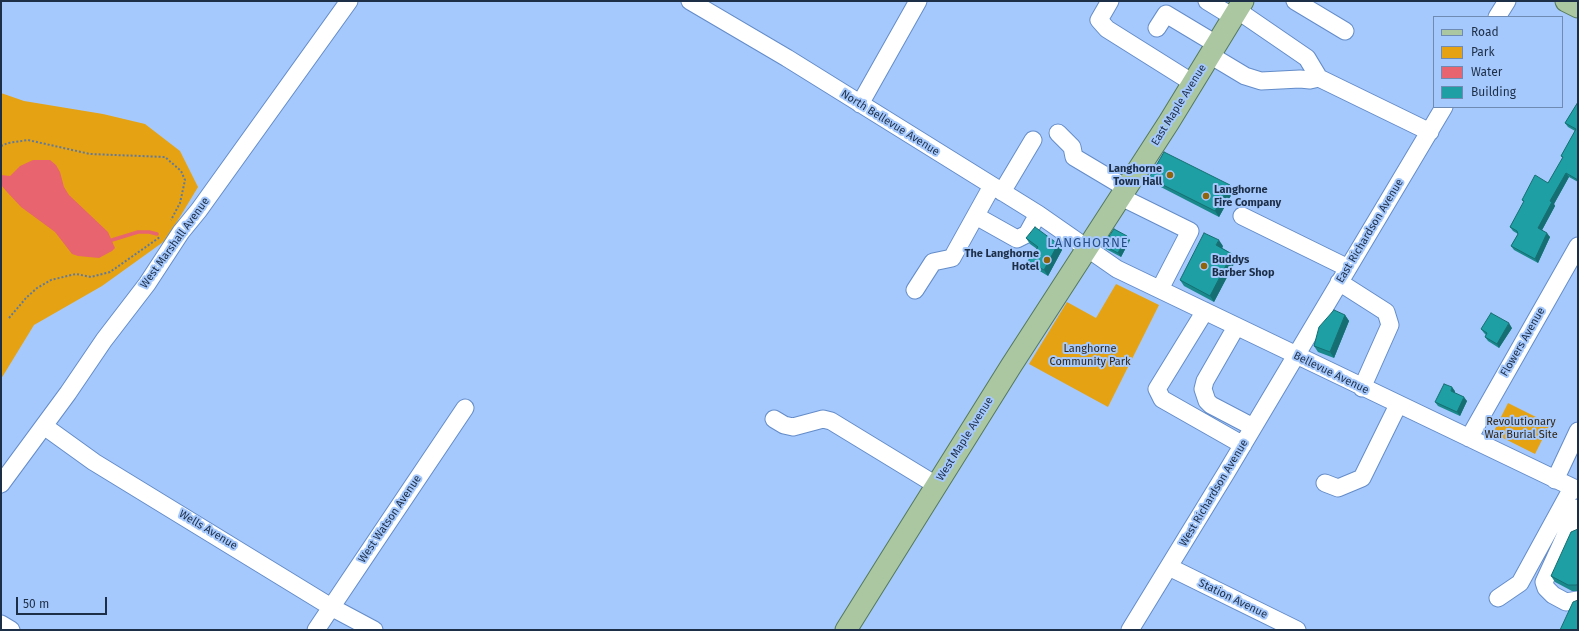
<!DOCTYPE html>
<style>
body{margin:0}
#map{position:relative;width:1579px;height:631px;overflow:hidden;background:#a6c9fd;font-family:"Fira Sans",sans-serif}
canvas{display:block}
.frame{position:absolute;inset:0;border:2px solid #1d2e47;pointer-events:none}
.legend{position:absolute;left:1433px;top:16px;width:130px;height:92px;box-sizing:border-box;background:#a6c9fd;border:1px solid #6f8bb4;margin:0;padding:5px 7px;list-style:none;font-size:12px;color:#1d2e47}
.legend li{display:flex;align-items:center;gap:8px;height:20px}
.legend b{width:20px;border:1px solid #6f8bb4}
.scale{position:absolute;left:16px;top:597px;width:91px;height:18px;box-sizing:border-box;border:2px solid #1d2e47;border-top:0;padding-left:5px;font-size:12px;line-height:14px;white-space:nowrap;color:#1d2e47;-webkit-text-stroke:3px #a6c9fd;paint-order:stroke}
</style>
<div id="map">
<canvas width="1579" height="631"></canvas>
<div class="frame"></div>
<ul class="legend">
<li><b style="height:5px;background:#aac7a1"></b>Road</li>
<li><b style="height:11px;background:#e5a212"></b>Park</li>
<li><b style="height:11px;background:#e8646e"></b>Water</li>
<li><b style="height:11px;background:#1e9fa3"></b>Building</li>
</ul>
<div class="scale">50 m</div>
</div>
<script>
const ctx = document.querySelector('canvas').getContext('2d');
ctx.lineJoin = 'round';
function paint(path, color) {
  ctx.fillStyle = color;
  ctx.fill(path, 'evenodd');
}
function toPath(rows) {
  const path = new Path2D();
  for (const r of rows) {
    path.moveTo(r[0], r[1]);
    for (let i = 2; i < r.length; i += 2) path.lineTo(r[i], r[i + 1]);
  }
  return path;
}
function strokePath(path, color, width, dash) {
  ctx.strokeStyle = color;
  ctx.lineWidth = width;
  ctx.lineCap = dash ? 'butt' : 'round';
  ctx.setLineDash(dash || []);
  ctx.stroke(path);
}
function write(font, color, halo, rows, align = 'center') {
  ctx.font = font + ' "Fira Sans",sans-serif';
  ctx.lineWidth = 4;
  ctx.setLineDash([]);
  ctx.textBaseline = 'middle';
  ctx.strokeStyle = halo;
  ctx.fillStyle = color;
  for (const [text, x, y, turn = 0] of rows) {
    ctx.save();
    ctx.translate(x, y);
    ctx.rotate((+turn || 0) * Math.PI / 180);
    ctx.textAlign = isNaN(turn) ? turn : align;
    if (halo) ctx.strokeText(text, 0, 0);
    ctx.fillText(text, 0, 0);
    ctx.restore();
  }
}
const green = toPath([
 [1,93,24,101,103,114,145,124,180,151,198,187,166,240,102,286,34,325,1,379],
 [1116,284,1159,305,1108,407,1029,364,1067,302,1096,318],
 [1508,403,1550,424,1535,454,1493,433]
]);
const water = toPath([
 [33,160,50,160,56,165,60,172,64,187,69,195,108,232,115,248,112,251,99,258,78,256,72,254,55,232,21,207,7,192,1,185,1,175,10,176,20,166]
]);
const stream = toPath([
 [112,240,138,232,149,232,157,234]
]);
const path = toPath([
 [1,146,8,143,28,140,90,154,165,157,181,171,185,180,180,203,171,220],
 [9,318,26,298,37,288,51,280,67,276,76,274,91,277,110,272,160,237]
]);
const minor = toPath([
 [690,1,787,58,1038,214,1117,269,1578,490],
 [1110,1,1099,20,1107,29,1193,83],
 [1207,1,1233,17],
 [1295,1,1345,31],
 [1237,10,1307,58,1319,78],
 [1497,17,1507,1],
 [1157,28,1166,14,1216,44],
 [1210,55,1245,76,1261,81,1300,79,1310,80,1319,78,1430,132],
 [860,104,918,1],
 [1058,133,1072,147,1074,157,1126,188],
 [1002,192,1033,140],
 [1121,197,1190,231,1160,289],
 [976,216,1017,239,1027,234,1038,214],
 [1242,216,1348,268],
 [1339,282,1386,312,1390,325,1362,388],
 [915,290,933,262,952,258,992,186],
 [1205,311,1157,389,1162,399,1243,445],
 [1236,327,1205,381,1203,389,1207,401,1211,405,1253,427],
 [774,419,784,425,793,427,823,419,831,421,936,485],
 [44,426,94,462,331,607,374,630],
 [1469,438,1578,246],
 [1555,480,1578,431],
 [1325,483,1338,488,1362,478,1398,405],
 [1,484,68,393,104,340,147,284,181,232,199,210,349,1],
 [1578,508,1544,582,1546,588,1553,595,1566,602,1578,600],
 [1169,567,1297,630],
 [1498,598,1520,583,1572,488],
 [1,624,11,630],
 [316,630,465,408],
 [1130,630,1226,473,1444,107]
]);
const major = toPath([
 [1566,1,1578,7],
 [846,630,1011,366,1169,122,1243,1]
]);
const wall = toPath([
 [1578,102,1578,182,1569,177,1554,204,1555,206,1542,230,1550,237,1538,263,1514,250,1511,246,1518,234,1513,231,1510,227,1524,202,1522,200,1548,183,1563,158,1561,156,1575,131,1568,127,1565,123],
 [1149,178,1230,185,1234,190,1219,217,1153,183],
 [1026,238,1058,244,1062,250,1048,276,1033,267,1028,261,1037,249,1030,244],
 [1130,240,1121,257,1106,249,1103,245],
 [1223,246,1222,248,1232,254,1236,260,1214,302,1184,286,1180,280],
 [1345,315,1349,321,1334,358,1318,352,1314,346],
 [1512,328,1499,348,1488,341,1485,337,1486,335,1484,333,1481,329],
 [1455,391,1455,393,1467,401,1460,416,1438,406,1435,402],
 [1578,529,1578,591,1572,591,1555,582,1551,576]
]);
const shadedWall = toPath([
 [1566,173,1569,177,1554,204,1555,206,1541,232,1538,228,1550,201],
 [1230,185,1234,190,1219,217,1215,211],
 [1547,233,1550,237,1538,263,1535,259],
 [1127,236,1130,240,1121,257,1118,253],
 [1219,240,1223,246,1221,251,1216,245],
 [1058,244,1062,250,1048,276,1044,270],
 [1232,254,1236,260,1214,302,1210,296],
 [1345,315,1349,321,1334,358,1330,352],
 [1509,323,1512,328,1499,348,1497,344],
 [1452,387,1455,391,1454,395,1451,391],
 [1464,397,1467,401,1460,416,1457,412]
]);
const building = toPath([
 [1578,102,1578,180,1566,173,1550,201,1552,202,1538,228,1547,233,1535,259,1511,246,1518,234,1517,231,1510,227,1524,201,1522,200,1535,175,1548,183,1563,157,1561,156,1576,129,1565,123,1578,102],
 [1164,152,1230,185,1215,211,1149,178,1164,152],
 [1035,227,1058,244,1044,270,1028,261,1038,247,1026,238,1035,227],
 [1114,229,1127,236,1118,253,1103,245,1114,229],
 [1204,233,1219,240,1216,245,1232,254,1210,296,1180,280,1204,233],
 [1334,310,1345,315,1330,352,1314,346,1319,327,1334,310],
 [1491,313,1509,323,1497,344,1485,337,1487,333,1481,329,1491,313],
 [1444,384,1452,387,1451,391,1464,397,1457,412,1435,402,1444,384],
 [1578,529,1578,562,1577,563,1578,563,1578,582,1577,585,1568,585,1551,576,1571,532,1578,529],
 [1578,600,1578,630,1560,630,1573,602,1578,600]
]);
const markers = [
 [1170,175,4,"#8f640b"],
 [1206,196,4,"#8f640b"],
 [1047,260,4,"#8f640b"],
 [1204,266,4,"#8f640b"]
];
const streetNames = [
 ["East Maple Avenue",1179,105,-58],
 ["North Bellevue Avenue",890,123,32],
 ["East Richardson Avenue",1370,231,-59],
 ["West Marshall Avenue",175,243,-54],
 ["Flowers Avenue",1523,342,-60],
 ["Bellevue Avenue",1331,373,26],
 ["West Maple Avenue",965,439,-58],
 ["West Richardson Avenue",1214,493,-59],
 ["West Watson Avenue",390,519,-56],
 ["Wells Avenue",208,530,31],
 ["Station Avenue",1233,599,26]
];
const poiNames = [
 ["Langhorne",1162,169],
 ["Town Hall",1162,182],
 ["Langhorne",1214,190,"left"],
 ["Fire Company",1214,203,"left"],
 ["The Langhorne",1039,254],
 ["Hotel",1039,267],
 ["Buddys",1212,260,"left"],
 ["Barber Shop",1212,273,"left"]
];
const parkNames = [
 ["Langhorne",1090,349],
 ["Community Park",1090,362],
 ["Revolutionary",1521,422],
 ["War Burial Site",1521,435]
];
const quarterNames = [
 ["LANGHORNE",1088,243]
];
paint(green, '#e5a212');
paint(water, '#e8646e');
strokePath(stream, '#e8646e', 3.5);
strokePath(minor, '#638cc9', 19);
strokePath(major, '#547959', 23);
strokePath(path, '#5f799f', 2, [2, 2]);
strokePath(minor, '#fff', 17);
strokePath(major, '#aac7a1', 21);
paint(wall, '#1a898c');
paint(shadedWall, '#156f72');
paint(building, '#1e9fa3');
strokePath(building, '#156f72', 1);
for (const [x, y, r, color] of markers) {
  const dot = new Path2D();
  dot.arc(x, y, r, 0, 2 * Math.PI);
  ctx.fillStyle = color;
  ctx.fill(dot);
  strokePath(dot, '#a6c9fd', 1.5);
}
write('11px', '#1d2e47', '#a6c9fd', streetNames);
write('bold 11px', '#1d2e47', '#a6c9fd', poiNames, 'right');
write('11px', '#342713', '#a6c9fd', parkNames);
ctx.letterSpacing = '1px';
write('13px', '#294f88', '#a6c9fd', quarterNames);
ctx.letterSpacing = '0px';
</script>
